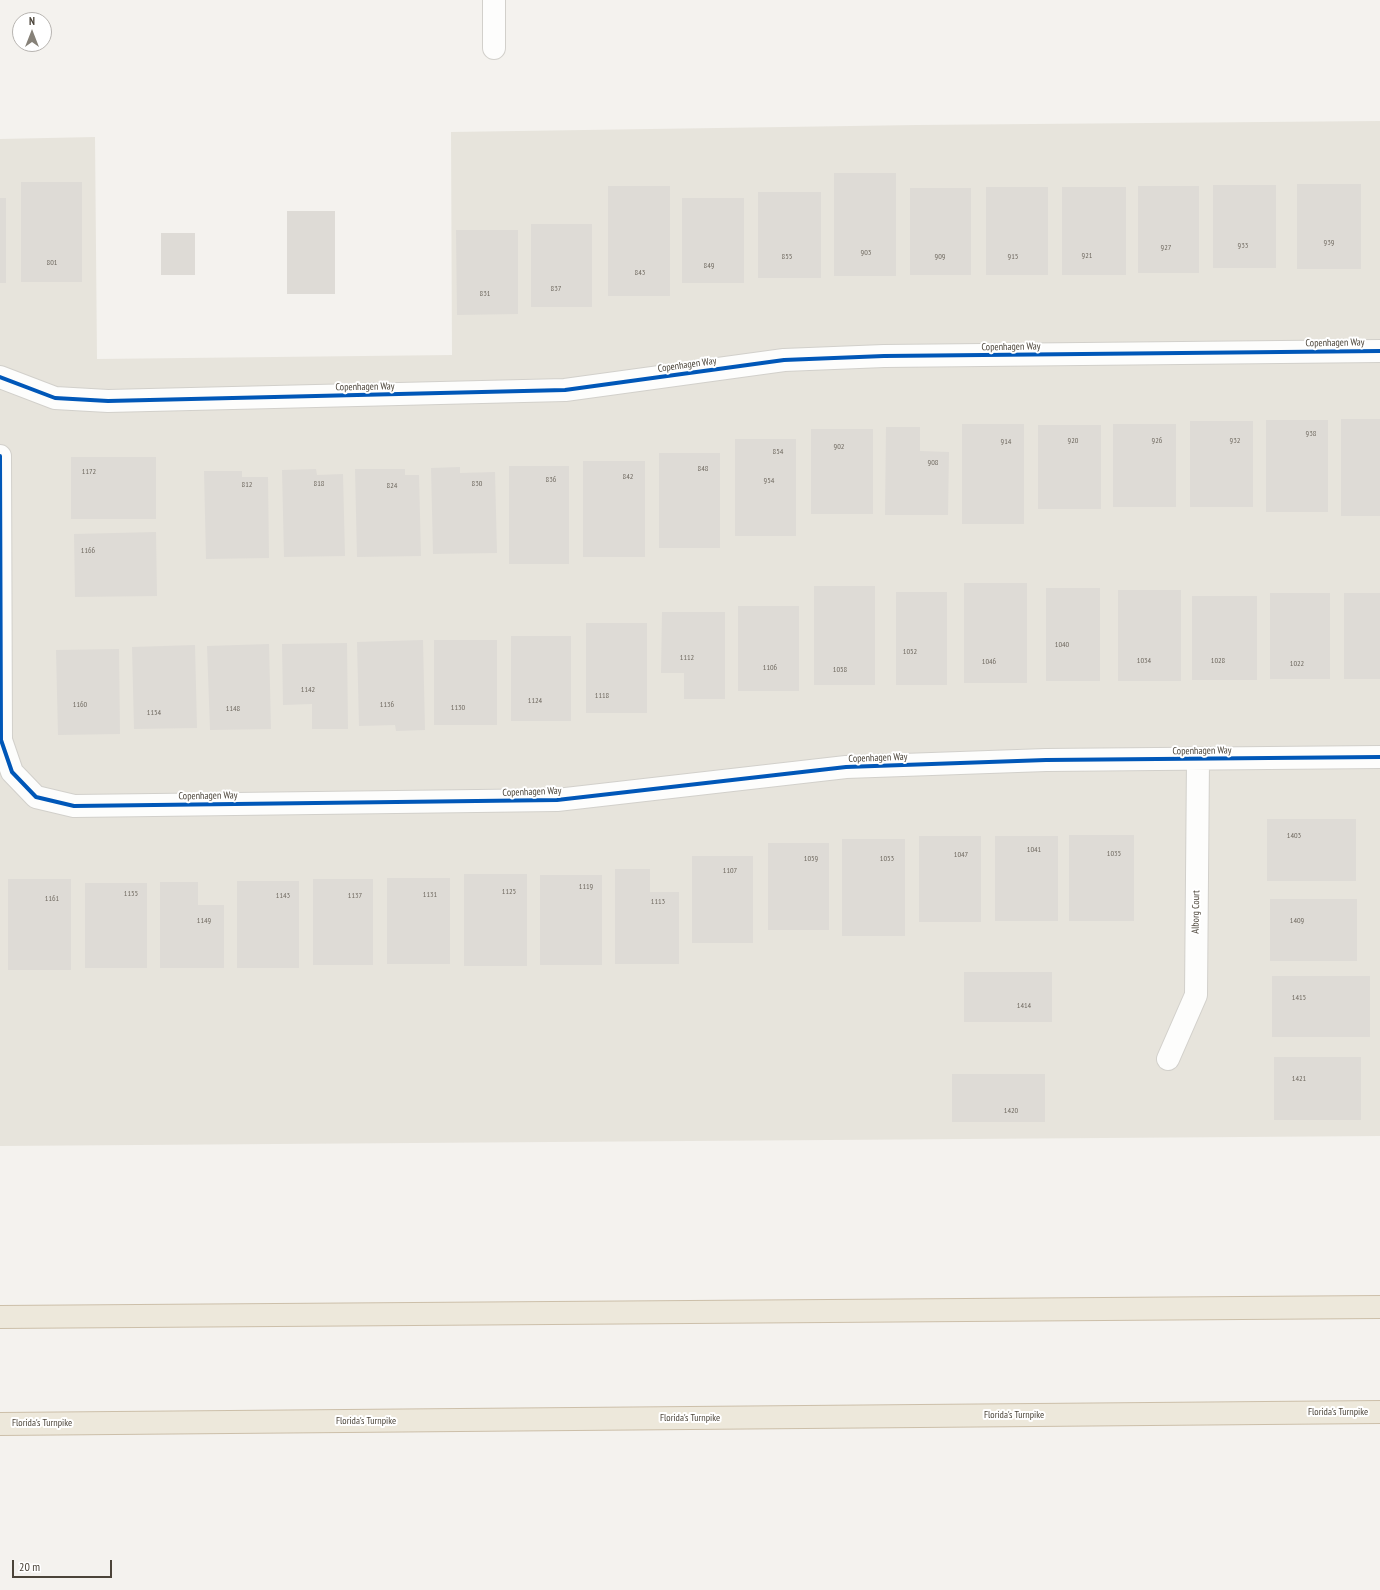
<!DOCTYPE html>
<style>
body{margin:0}
#map{position:relative;width:1380px;height:1590px;overflow:hidden;background:#f4f2ee;font-family:"PT Sans Narrow",sans-serif}
canvas{display:block}
.north{position:absolute;left:12px;top:12px;width:40px;height:40px;box-sizing:border-box;background:#fff;border:1px solid #b7b4b0;border-radius:50%;rotate:0deg;font-size:11px;font-weight:700;line-height:16px;text-align:center;color:#4b4439}
.north::after{content:'';display:block;margin:auto;width:14px;height:18px;background:#868178;clip-path:polygon(50% 0,100% 100%,50% 72%,0 100%)}
.scale{position:absolute;left:12px;top:1560px;width:100px;height:18px;box-sizing:border-box;border:2px solid #4b4439;border-top:0;padding-left:5px;font-size:12px;line-height:14px;white-space:nowrap;color:#4b4439;-webkit-text-stroke:3px #fff;paint-order:stroke}
</style>
<div id="map">
<canvas width="1380" height="1590"></canvas>
<div class="north">N</div>
<div class="scale">20 m</div>
</div>
<script>
const ctx = document.querySelector('canvas').getContext('2d');
ctx.lineJoin = 'round';
function paint(path, color) {
  ctx.fillStyle = color;
  ctx.fill(path, 'evenodd');
}
function toPath(rows) {
  const path = new Path2D();
  for (const r of rows) {
    path.moveTo(r[0], r[1]);
    for (let i = 2; i < r.length; i += 2) path.lineTo(r[i], r[i + 1]);
  }
  return path;
}
function strokePath(path, color, width, dash) {
  ctx.strokeStyle = color;
  ctx.lineWidth = width;
  ctx.lineCap = dash ? 'butt' : 'round';
  ctx.setLineDash(dash || []);
  ctx.stroke(path);
}
function write(font, color, halo, rows, align = 'center') {
  ctx.font = font + ' "PT Sans Narrow",sans-serif';
  ctx.lineWidth = 4;
  ctx.setLineDash([]);
  ctx.textBaseline = 'middle';
  ctx.strokeStyle = halo;
  ctx.fillStyle = color;
  for (const [text, x, y, turn = 0] of rows) {
    ctx.save();
    ctx.translate(x, y);
    ctx.rotate((+turn || 0) * Math.PI / 180);
    ctx.textAlign = isNaN(turn) ? turn : align;
    if (halo) ctx.strokeText(text, 0, 0);
    ctx.fillText(text, 0, 0);
    ctx.restore();
  }
}
const residential = toPath([
 [1380,121,1380,1136,0,1146,0,139,95,137,97,359,452,355,451,132,917,125]
]);
const building = toPath([
 [834,173,896,173,896,276,834,276],
 [21,182,82,182,82,282,21,282],
 [1297,184,1361,184,1361,269,1297,269],
 [1213,185,1276,185,1276,268,1213,268],
 [608,186,670,186,670,296,608,296],
 [1138,186,1199,186,1199,273,1138,273],
 [986,187,1048,187,1048,275,986,275],
 [1062,187,1126,187,1126,275,1062,275],
 [910,188,971,188,971,275,910,275],
 [758,192,821,192,821,278,758,278],
 [0,198,6,198,6,283,0,283],
 [682,198,744,198,744,283,682,283],
 [287,211,335,211,335,294,287,294],
 [531,224,592,224,592,307,531,307],
 [456,230,518,230,518,314,457,315],
 [161,233,195,233,195,275,161,275],
 [1341,419,1380,419,1380,516,1341,516],
 [1266,420,1328,420,1328,512,1266,512],
 [1190,421,1253,421,1253,507,1190,507],
 [962,424,1024,424,1024,524,962,524],
 [1113,424,1176,424,1176,507,1113,507],
 [1038,425,1101,425,1101,509,1038,509],
 [886,427,920,427,920,451,949,452,948,515,885,515],
 [811,429,873,429,873,514,811,514],
 [735,439,796,439,796,536,735,536],
 [659,453,720,453,720,548,659,548],
 [71,457,156,457,156,519,71,519],
 [583,461,645,461,645,557,583,557],
 [509,466,569,466,569,564,509,564],
 [460,467,460,473,495,472,497,553,433,554,431,468],
 [316,469,317,475,343,474,345,556,284,557,282,470],
 [355,469,405,469,405,475,419,475,421,556,357,557],
 [204,471,242,471,242,477,268,477,269,558,206,559],
 [156,532,157,596,75,597,74,534],
 [964,583,1027,583,1027,683,964,683],
 [814,586,875,586,875,685,814,685],
 [1046,588,1100,588,1100,681,1046,681],
 [1118,590,1181,590,1181,681,1118,681],
 [896,592,947,592,947,685,896,685],
 [1270,593,1330,593,1330,679,1270,679],
 [1344,593,1380,593,1380,679,1344,679],
 [1192,596,1257,596,1257,680,1192,680],
 [738,606,799,606,799,691,738,691],
 [662,612,725,612,725,699,684,699,684,673,661,673],
 [586,623,647,623,647,713,586,713],
 [511,636,571,636,571,721,511,721],
 [423,640,425,730,396,731,395,725,359,726,357,642],
 [434,640,497,640,497,725,434,725],
 [347,643,348,729,312,729,312,704,283,705,282,644],
 [269,644,271,729,210,730,207,646],
 [195,645,197,728,134,729,132,647],
 [119,649,120,734,58,735,56,650],
 [1267,819,1356,819,1356,881,1267,881],
 [1069,835,1134,835,1134,921,1069,921],
 [919,836,981,836,981,922,919,922],
 [995,836,1058,836,1058,921,995,921],
 [842,839,905,839,905,936,842,936],
 [768,843,829,843,829,930,768,930],
 [692,856,753,856,753,943,692,943],
 [615,869,650,869,650,892,679,892,679,964,615,964],
 [464,874,527,874,527,966,464,966],
 [540,875,602,875,602,965,540,965],
 [387,878,450,878,450,964,387,964],
 [8,879,71,879,71,970,8,970],
 [313,879,373,879,373,965,313,965],
 [237,881,299,881,299,968,237,968],
 [160,882,198,882,198,905,224,905,224,968,160,968],
 [85,883,147,883,147,968,85,968],
 [1270,899,1357,899,1357,961,1270,961],
 [964,972,1052,972,1052,1022,964,1022],
 [1272,976,1370,976,1370,1037,1272,1037],
 [1274,1057,1361,1057,1361,1120,1274,1120],
 [952,1074,1045,1074,1045,1122,952,1122]
]);
const street = toPath([
 [494,0,494,48],
 [0,377,55,398,108,401,565,390,784,360,884,356,1380,351],
 [0,456,1,740,12,772,36,797,74,806,557,800,846,767,1046,760,1380,757],
 [1168,1059,1196,995,1198,759]
]);
const highway = toPath([
 [0,1317,1380,1307],
 [0,1424,1380,1412]
]);
const cycleway = toPath([
 [0,377,55,398,108,401,565,390,784,360,884,356,1380,351],
 [0,456,1,740,12,772,36,797,74,806,557,800,846,767,1046,760,1380,757]
]);
const numberNames = [
 ["939",1329,243],
 ["933",1243,246],
 ["927",1166,248],
 ["903",866,253],
 ["921",1087,256],
 ["855",787,257],
 ["909",940,257],
 ["915",1013,257],
 ["801",52,263],
 ["849",709,266],
 ["843",640,273],
 ["837",556,289],
 ["831",485,294],
 ["938",1311,434],
 ["920",1073,441],
 ["926",1157,441],
 ["932",1235,441],
 ["914",1006,442],
 ["902",839,447],
 ["854",778,452],
 ["908",933,463],
 ["848",703,469],
 ["1172",89,472],
 ["842",628,477],
 ["836",551,480],
 ["954",769,481],
 ["818",319,484],
 ["830",477,484],
 ["812",247,485],
 ["824",392,486],
 ["1166",88,551],
 ["1040",1062,645],
 ["1052",910,652],
 ["1112",687,658],
 ["1034",1144,661],
 ["1028",1218,661],
 ["1046",989,662],
 ["1022",1297,664],
 ["1106",770,668],
 ["1058",840,670],
 ["1142",308,690],
 ["1118",602,696],
 ["1124",535,701],
 ["1160",80,705],
 ["1136",387,705],
 ["1130",458,708],
 ["1148",233,709],
 ["1154",154,713],
 ["1403",1294,836],
 ["1041",1034,850],
 ["1035",1114,854],
 ["1047",961,855],
 ["1059",811,859],
 ["1053",887,859],
 ["1107",730,871],
 ["1119",586,887],
 ["1125",509,892],
 ["1155",131,894],
 ["1131",430,895],
 ["1143",283,896],
 ["1137",355,896],
 ["1161",52,899],
 ["1113",658,902],
 ["1149",204,921],
 ["1409",1297,921],
 ["1415",1299,998],
 ["1414",1024,1006],
 ["1421",1299,1079],
 ["1420",1011,1111]
];
const streetNames = [
 ["Copenhagen Way",1335,343,-1],
 ["Copenhagen Way",1011,347,-1],
 ["Copenhagen Way",687,365,-8],
 ["Copenhagen Way",365,387,-1],
 ["Copenhagen Way",1202,751,-1],
 ["Copenhagen Way",878,758,-2],
 ["Copenhagen Way",532,792,-2],
 ["Copenhagen Way",208,796,-1],
 ["Alborg Court",1196,912,-89],
 ["Florida's Turnpike",1338,1412],
 ["Florida's Turnpike",1014,1415],
 ["Florida's Turnpike",690,1418],
 ["Florida's Turnpike",366,1421],
 ["Florida's Turnpike",42,1423]
];
paint(residential, '#e7e4dc');
paint(building, '#dedbd6');
strokePath(street, '#d2d0cb', 24);
strokePath(highway, '#ccbfa9', 24);
strokePath(street, '#fdfdfc', 22);
strokePath(highway, '#ede8db', 22);
strokePath(cycleway, '#0057b8', 4);
write('8px', '#706a61', null, numberNames);
write('10px', '#4b4439', '#fff', streetNames);
</script>
